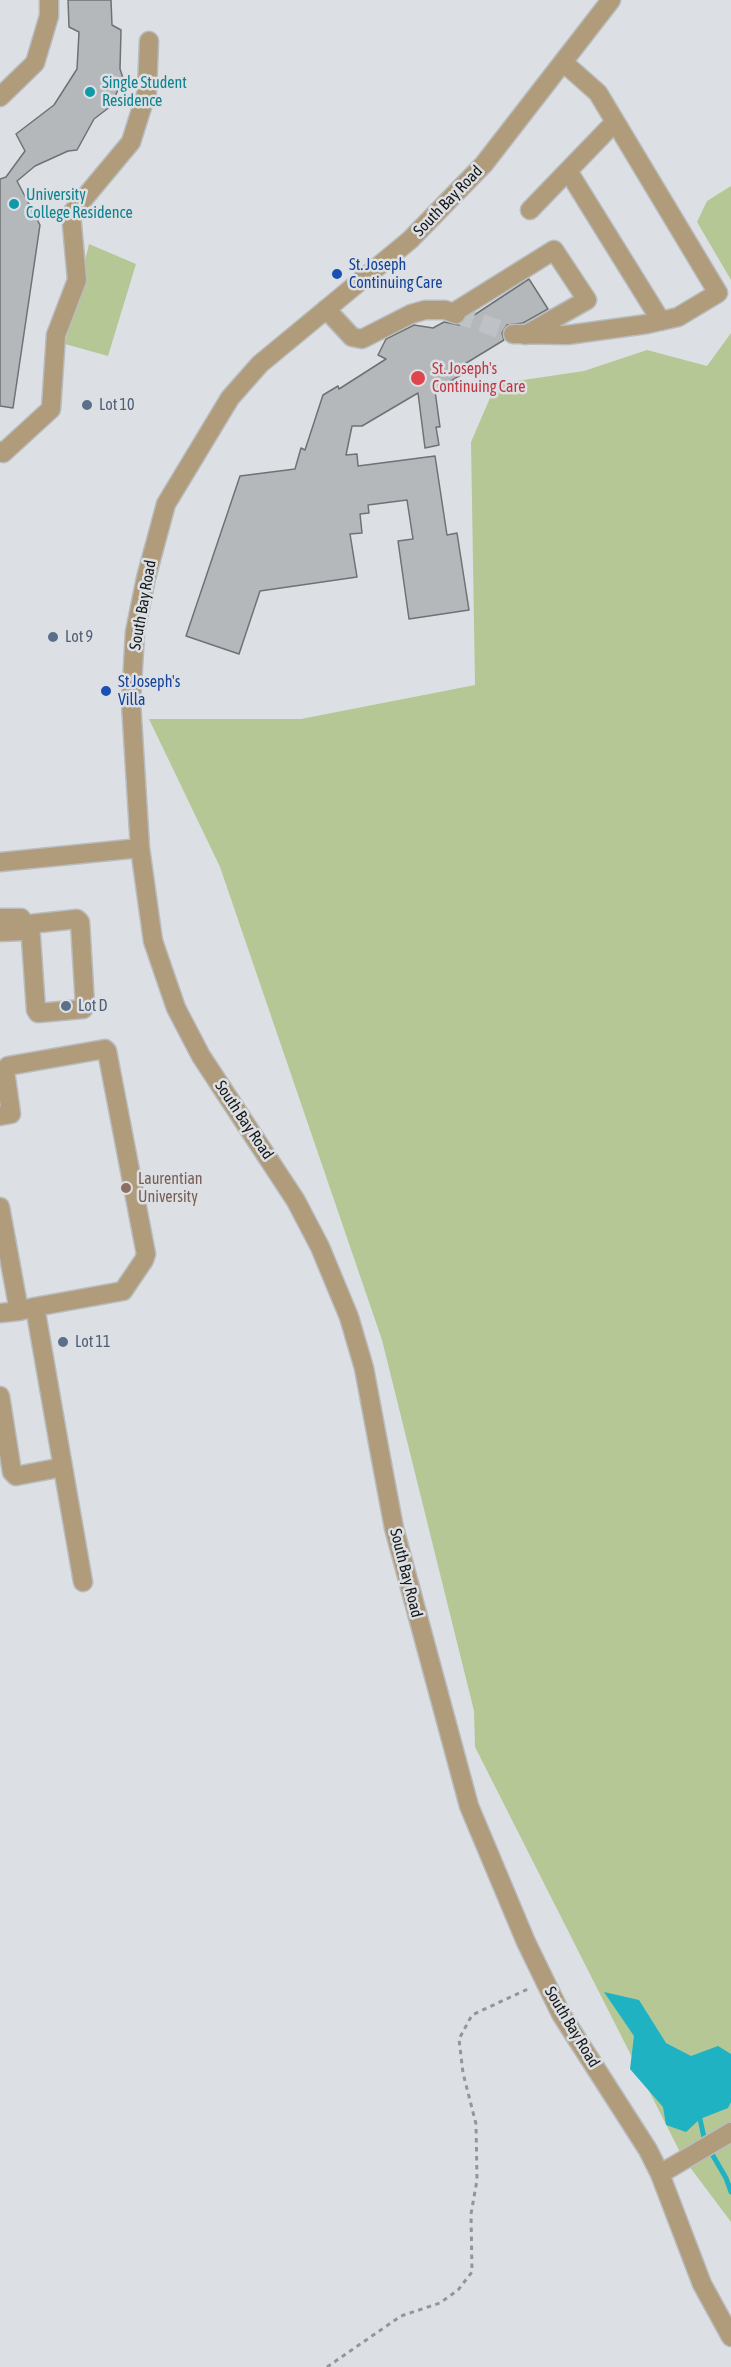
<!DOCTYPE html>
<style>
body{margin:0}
canvas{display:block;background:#dce0e4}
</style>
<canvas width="731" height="2367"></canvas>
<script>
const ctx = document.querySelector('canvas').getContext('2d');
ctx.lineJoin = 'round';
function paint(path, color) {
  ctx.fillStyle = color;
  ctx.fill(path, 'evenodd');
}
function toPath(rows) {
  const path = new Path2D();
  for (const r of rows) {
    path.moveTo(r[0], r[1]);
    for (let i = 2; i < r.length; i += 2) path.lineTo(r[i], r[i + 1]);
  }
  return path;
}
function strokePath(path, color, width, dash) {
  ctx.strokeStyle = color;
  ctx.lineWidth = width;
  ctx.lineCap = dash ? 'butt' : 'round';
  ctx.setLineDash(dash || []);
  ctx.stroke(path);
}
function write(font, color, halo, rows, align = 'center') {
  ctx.font = font + ' "Asap Condensed",sans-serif';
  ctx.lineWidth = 5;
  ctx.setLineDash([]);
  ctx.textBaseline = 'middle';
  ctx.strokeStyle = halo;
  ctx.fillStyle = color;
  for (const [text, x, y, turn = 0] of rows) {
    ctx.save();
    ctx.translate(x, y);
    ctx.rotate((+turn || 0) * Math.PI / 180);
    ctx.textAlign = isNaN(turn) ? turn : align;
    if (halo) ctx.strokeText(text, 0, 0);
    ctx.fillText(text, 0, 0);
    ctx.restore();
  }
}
const green = toPath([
 [731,186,731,280,697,222,707,201],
 [89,244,136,264,108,356,65,344],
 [731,333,731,2222,683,2158,475,1747,474,1711,382,1340,220,867,149,719,301,719,475,685,471,442,496,384,584,371,647,350,707,366]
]);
const water = toPath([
 [604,1992,639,2000,666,2043,691,2056,718,2046,731,2054,731,2102,728,2108,700,2119,686,2132,666,2125,663,2107,630,2069,634,2036]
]);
const stream = toPath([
 [700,2119,705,2142,726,2178,731,2192]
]);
const building = toPath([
 [68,0,111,0,112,25,121,30,120,69,123,78,111,106,94,119,77,150,68,151,35,166,17,181,40,225,13,408,0,406,0,179,6,177,25,151,16,134,54,105,77,69,79,32,69,27,68,0],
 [529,279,548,309,523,323,507,325,502,333,504,340,463,365,467,371,435,391,440,427,436,427,439,445,425,448,418,393,362,426,352,426,346,455,357,454,358,466,435,456,447,535,457,533,469,610,409,619,398,541,413,539,407,500,368,505,369,513,360,514,362,533,350,534,357,577,260,591,239,654,186,636,240,476,295,469,301,448,305,450,323,395,338,386,339,389,386,359,378,355,386,339,414,325,433,328,444,322,459,325,529,279]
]);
const minorTunnel = toPath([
 [456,314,513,334]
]);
const path = toPath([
 [327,2367,401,2316,440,2303,458,2290,472,2272,471,2214,477,2180,476,2124,463,2073,459,2039,472,2015,530,1988]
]);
const minor = toPath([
 [611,0,484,164,410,240,260,364,230,398,166,504,146,578,135,632,131,702,140,848,153,941,176,1008,201,1056,296,1201,320,1247,349,1317,364,1368,394,1528,469,1806,526,1942,561,2014,648,2150,660,2174,702,2284,731,2337],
 [0,97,35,63,49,16,49,0],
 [568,171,661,321],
 [530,210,615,122],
 [326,309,352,337,362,339,411,314,425,310,445,310,456,314],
 [453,313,554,250,587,300,525,335],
 [513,334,567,335,647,324,678,317,718,293,598,93,563,62],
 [0,451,3,453,51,409,56,335,77,280,71,214,131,142,147,91,149,41],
 [0,862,140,848],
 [0,918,21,918,25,924],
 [0,932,21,931,25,924,30,924,77,919,80,922,85,1005,83,1009,38,1013,36,1010,30,924],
 [0,1116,11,1114,5,1071,8,1066,105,1049,107,1051,146,1254,144,1260,123,1291,35,1307],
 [0,1207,19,1311,35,1307,83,1582],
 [0,1313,19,1311],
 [0,1396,12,1472,16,1476,63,1467],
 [660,2174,731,2132]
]);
const markers = [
 [90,92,6,"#0f9aa8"],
 [14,204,6,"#0f9aa8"],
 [337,274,6,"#1a4fb4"],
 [418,378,8,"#e0444e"],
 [87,405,6,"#5c6f8a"],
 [53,637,6,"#5c6f8a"],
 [106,691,6,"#1a4fb4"],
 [66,1006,6,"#5c6f8a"],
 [126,1188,6,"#8d6e63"],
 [63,1342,6,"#5c6f8a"]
];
const cultureNames = [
 ["Single Student",102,83],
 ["Residence",102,101],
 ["University",26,195],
 ["College Residence",26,213]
];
const streetNames = [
 ["South Bay Road",448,201,-46],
 ["South Bay Road",143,605,-80],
 ["South Bay Road",244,1120,56],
 ["South Bay Road",406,1573,76],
 ["South Bay Road",572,2027,59]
];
const transitNames = [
 ["St. Joseph",349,265],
 ["Continuing Care",349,283],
 ["St Joseph's",118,682],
 ["Villa",118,700]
];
const healthNames = [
 ["St. Joseph's",432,369],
 ["Continuing Care",432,387]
];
const serviceNames = [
 ["Lot 10",99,405],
 ["Lot 9",65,637],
 ["Lot D",78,1006],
 ["Lot 11",75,1342]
];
const educationNames = [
 ["Laurentian",138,1179],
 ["University",138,1197]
];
paint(green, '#b5c795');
paint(water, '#1eb2c2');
strokePath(stream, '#1eb2c2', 5);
paint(building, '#b4b8bb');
strokePath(building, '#6f7275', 1.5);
strokePath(minorTunnel, '#bec2c6', 18, [18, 9]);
strokePath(minor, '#b9bcbf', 21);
strokePath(path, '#939699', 3, [4.5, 4.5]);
strokePath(minor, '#b09b7a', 18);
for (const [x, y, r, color] of markers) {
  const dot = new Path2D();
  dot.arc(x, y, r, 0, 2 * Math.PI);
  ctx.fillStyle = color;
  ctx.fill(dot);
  strokePath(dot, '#dce0e4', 2);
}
write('16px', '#0d838f', '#dce0e4', cultureNames, 'left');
write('16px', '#171819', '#dce0e4', streetNames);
write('16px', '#164399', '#dce0e4', transitNames, 'left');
write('16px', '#be3a42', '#dce0e4', healthNames, 'left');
write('16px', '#4e5e75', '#dce0e4', serviceNames, 'left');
write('16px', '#785e54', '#dce0e4', educationNames, 'left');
</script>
